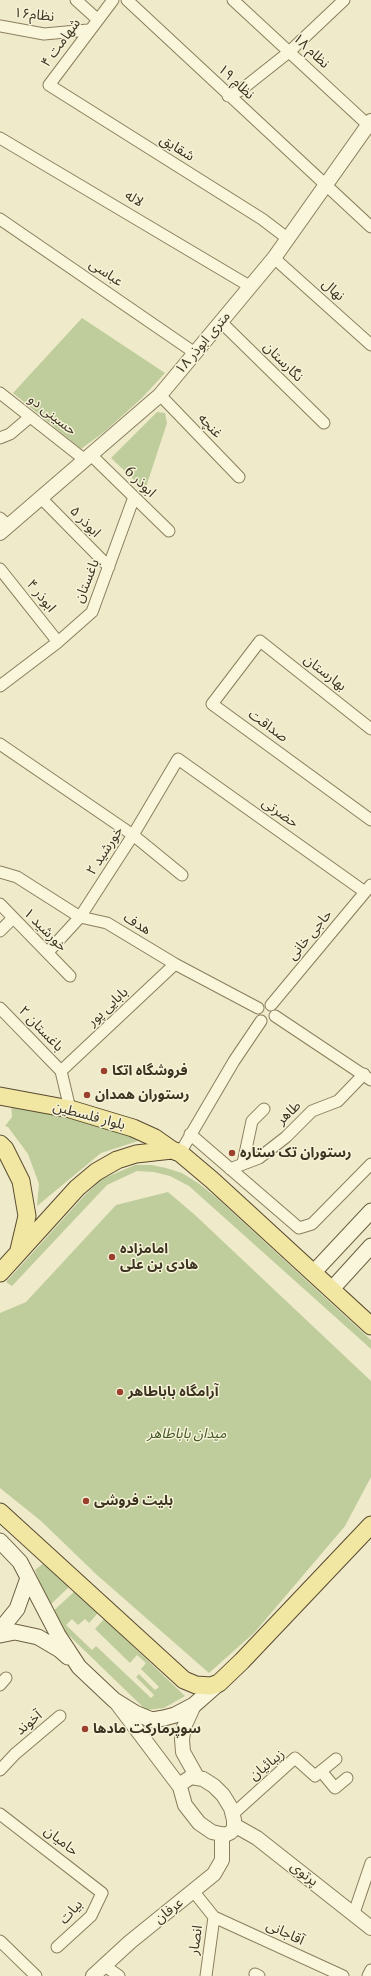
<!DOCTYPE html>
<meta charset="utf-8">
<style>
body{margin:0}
canvas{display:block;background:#efeac9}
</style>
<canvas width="371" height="1976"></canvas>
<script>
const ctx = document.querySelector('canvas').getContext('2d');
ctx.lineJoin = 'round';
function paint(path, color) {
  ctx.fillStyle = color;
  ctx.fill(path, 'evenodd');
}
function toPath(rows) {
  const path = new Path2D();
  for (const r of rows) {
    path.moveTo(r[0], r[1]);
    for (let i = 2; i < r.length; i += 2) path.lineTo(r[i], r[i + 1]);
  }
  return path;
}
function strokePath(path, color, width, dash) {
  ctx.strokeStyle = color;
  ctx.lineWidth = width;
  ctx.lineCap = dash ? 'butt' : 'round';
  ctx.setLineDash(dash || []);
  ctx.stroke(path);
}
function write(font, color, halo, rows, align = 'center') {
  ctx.font = font + ' Merriweather,"Noto Sans Arabic",serif';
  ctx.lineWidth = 3;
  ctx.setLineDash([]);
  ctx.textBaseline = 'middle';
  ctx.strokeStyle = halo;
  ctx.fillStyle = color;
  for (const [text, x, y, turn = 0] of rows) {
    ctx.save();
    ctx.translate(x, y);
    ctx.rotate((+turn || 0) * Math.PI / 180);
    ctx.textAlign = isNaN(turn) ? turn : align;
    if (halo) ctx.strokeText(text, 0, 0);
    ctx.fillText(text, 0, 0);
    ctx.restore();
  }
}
const green = toPath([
 [82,318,165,373,141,399,104,432,81,449,13,393],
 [157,412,165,413,167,423,145,490,111,458],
 [11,1103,119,1129,138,1141,101,1153,37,1206,39,1184,28,1154,8,1127,5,1126,12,1117],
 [135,1165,152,1165,166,1168,182,1173,198,1183,217,1198,371,1340,371,1349,189,1186,170,1176,154,1172,137,1171,107,1185,12,1286,6,1282,85,1195,102,1179],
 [168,1192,195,1215,371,1381,371,1477,345,1526,255,1632,209,1673,97,1575,41,1521,0,1488,0,1313,26,1302,116,1205],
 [45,1562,70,1586,49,1606,52,1612,75,1591,98,1613,89,1623,85,1619,78,1625,72,1619,66,1625,92,1650,96,1646,151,1698,154,1695,136,1677,139,1674,155,1690,159,1687,141,1669,146,1663,137,1655,130,1663,95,1629,104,1619,185,1696,164,1708,146,1710,53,1620,35,1570]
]);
const minor = toPath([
 [76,0,97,19],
 [113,0,49,85,262,219,287,238],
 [127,0,371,227],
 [233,0,368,125],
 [0,26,44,34,88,30],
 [228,96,241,90,289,52,344,0],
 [0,138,251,287],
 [0,219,195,353],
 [274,258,371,345],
 [221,322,324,423],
 [0,393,85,460],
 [160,395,239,477],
 [0,438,10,434,30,417],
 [91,455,169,531],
 [41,498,109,567],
 [0,518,9,526],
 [0,569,58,642],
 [0,686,58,642,92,612,134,497],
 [371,729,260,641,212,704,371,820],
 [0,744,133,835,182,875],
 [0,872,17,877,80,917,107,923,175,964,258,1008],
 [0,904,70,976],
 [0,931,13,918],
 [48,952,80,917,133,835,178,759,365,892],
 [271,1005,371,885],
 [0,1008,61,1071],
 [275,1016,371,1080],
 [61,1071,175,964],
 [61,1071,70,1109],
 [190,1134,299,1228,312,1224,371,1164],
 [180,1153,234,1061,261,1021],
 [243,1163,252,1121,264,1109],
 [230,1169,259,1158,286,1137,312,1111,338,1101,364,1074],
 [0,1685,6,1678],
 [0,1770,15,1754,60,1716],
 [321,1771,335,1788,347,1778],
 [0,1814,102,1893,91,1916,57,1947],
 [233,1814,295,1758,315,1776,336,1759],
 [194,1892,214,1917,343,1976],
 [354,1913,371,1863],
 [0,1941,36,1976],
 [105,1966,119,1976],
 [255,1974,259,1976],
 [206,1976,214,1917],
 [368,1976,371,1970]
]);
const tertiary = toPath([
 [0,533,160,395,274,258,371,121],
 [116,1702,180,1787],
 [194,1705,184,1727,182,1739,183,1752,197,1777],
 [191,1777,203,1779,214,1786,223,1795,231,1808,234,1820,234,1828,231,1832,225,1835,212,1832,199,1823,185,1805,180,1787,182,1783,191,1777],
 [234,1825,257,1838,371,1928],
 [93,1976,130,1942,214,1874,222,1860,222,1834]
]);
const secondary = toPath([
 [313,1273,371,1211],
 [331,1290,371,1246],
 [0,1541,20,1562,58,1635,79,1667,114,1700,135,1713,152,1720,164,1718,175,1715,194,1705,219,1683],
 [0,1630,17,1609,28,1578],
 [0,1635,15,1632,38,1637,60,1650,68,1657]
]);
const primary = toPath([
 [0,1096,70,1109,133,1128,155,1138,172,1150],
 [0,1144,5,1149,21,1181,27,1216,19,1250],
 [0,1273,77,1188,96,1172,117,1160,136,1154,172,1150,180,1153,212,1180,371,1326],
 [0,1512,184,1680,196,1685,211,1686,219,1683,242,1661,371,1525]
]);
const markers = [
 [104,1071,4,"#9a402d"],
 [87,1095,4,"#9a402d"],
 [232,1153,4,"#9a402d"],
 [112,1257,4,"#9a402d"],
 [120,1392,4,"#9a402d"],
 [86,1501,4,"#9a402d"],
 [85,1729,4,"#9a402d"]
];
const streetNames = [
 ["نظام۱۶",34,15,6],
 ["شهامت ۴",61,43,-54],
 ["نظام ۱۸",311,51,43],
 ["نظام ۱۹",236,82,43],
 ["شقایق",177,148,32],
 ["لاله",134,199,31],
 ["عباسی",106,273,34],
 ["نهال",333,290,42],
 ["۱۸ متری ابوذر",203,343,-50],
 ["نگارستان",283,362,45],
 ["حسینی دو",52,415,38],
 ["غنچه",210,426,46],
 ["ابوذر 6",140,482,44],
 ["ابوذر ۵",85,522,46],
 ["باغستان",87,581,-68],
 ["ابوذر ۴",41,596,51],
 ["بهارستان",325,673,38],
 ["صداقت",268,726,36],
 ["حضرتی",280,813,35],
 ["خورشید ۲",105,851,-57],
 ["هدف",137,924,31],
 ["خورشید ۱",45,930,45],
 ["حاجی خانی",310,935,-50],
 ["بابایی پور",108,1007,-43],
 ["باغستان ۲",41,1029,46],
 ["طاهر",289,1113,-43],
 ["بلوار فلسطین",89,1116,15],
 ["آخوند",29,1723,-40],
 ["زیبائیان",267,1765,-39],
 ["حامیان",61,1841,38],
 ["پرتوی",304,1874,38],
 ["عرفان",169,1911,-38],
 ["بیات",71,1912,-48],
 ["آقاجانی",285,1933,25],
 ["انصار",196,1940,-82]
];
const poiNames = [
 ["فروشگاه اتکا",112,1071],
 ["رستوران همدان",95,1095],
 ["رستوران تک ستاره",240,1153],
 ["امامزاده",120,1249],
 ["هادی بن علی",120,1265],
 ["آرامگاه باباطاهر",128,1392],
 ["بلیت فروشی",94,1501],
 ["سوپرمارکت مادها",93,1729]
];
const parkNames = [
 ["میدان باباطاهر",187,1434]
];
paint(green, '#bfcd9c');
strokePath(minor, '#8b7e5d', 13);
strokePath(tertiary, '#8b7e5d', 16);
strokePath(secondary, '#6d5f40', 17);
strokePath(primary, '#594b31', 19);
strokePath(minor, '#f9f6dc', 11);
strokePath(tertiary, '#f9f6dc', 14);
strokePath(secondary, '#f9f6dc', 15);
strokePath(primary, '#f1e6a2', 17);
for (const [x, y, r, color] of markers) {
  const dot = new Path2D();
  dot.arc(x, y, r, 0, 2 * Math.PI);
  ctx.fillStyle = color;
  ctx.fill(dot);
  strokePath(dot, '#f6f3d8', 1.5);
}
write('14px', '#3c3321', '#f6f3d8', streetNames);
write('bold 14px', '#3c3321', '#f6f3d8', poiNames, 'left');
write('italic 14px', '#435827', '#f6f3d8', parkNames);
</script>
